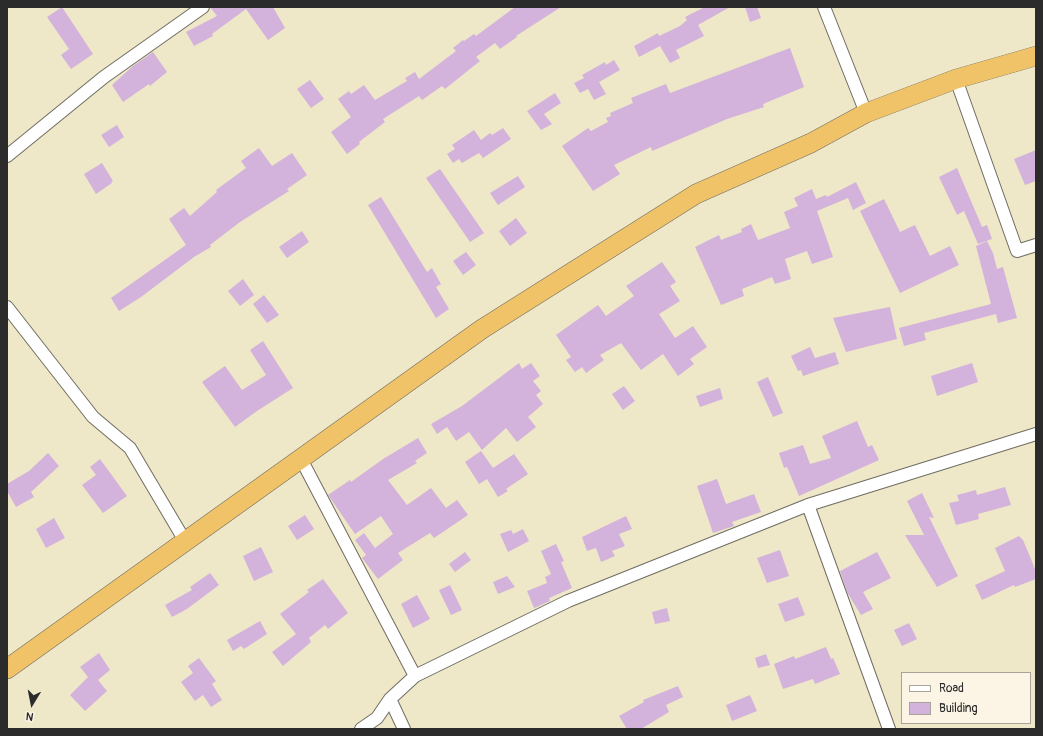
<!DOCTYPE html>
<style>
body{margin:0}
#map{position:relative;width:1043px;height:736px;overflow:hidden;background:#eee7c8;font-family:Pangolin,sans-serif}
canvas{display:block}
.frame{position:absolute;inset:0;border:8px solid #2b2b2b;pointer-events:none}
.legend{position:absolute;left:901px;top:672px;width:130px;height:52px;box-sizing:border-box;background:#fcf5e5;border:1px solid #a8a49b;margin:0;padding:5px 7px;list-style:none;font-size:12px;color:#2b2b2b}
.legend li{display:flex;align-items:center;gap:8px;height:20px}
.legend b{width:20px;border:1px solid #a8a49b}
.north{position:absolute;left:12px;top:684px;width:40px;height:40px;-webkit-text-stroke:3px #fcf5e5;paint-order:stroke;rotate:190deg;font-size:11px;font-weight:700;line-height:16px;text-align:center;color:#2b2b2b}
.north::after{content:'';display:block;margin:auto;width:14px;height:18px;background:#2b2b2b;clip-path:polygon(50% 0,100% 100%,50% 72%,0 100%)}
</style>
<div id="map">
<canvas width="1043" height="736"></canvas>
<div class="frame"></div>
<ul class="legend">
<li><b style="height:5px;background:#fff"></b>Road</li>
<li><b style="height:11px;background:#d3b3dc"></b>Building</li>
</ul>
<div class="north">N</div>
</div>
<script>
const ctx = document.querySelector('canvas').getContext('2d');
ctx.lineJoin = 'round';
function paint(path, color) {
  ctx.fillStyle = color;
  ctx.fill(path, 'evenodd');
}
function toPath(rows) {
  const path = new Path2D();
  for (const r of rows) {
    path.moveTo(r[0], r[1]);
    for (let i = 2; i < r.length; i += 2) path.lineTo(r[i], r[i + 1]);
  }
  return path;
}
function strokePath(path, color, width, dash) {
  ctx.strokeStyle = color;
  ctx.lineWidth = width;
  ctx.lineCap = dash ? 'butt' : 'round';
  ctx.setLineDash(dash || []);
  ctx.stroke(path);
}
const building = toPath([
 [62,7,93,54,71,69,61,55,69,49,47,17],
 [210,7,273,7,285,28,268,40,246,9,212,34,213,36,194,46,186,32,217,16],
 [515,7,561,7,516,36,517,37,500,49,495,43,476,57,480,61,445,89,442,86,422,100,419,96,383,119,385,122,359,142,360,144,347,154,331,132,351,117,338,99,349,91,351,94,364,85,375,100,407,81,405,78,415,72,419,79,456,51,453,48,463,40,464,41,474,34,476,36],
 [705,7,730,7,698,25,704,36,676,50,680,58,670,63,660,46,639,57,634,46,658,33,659,36,680,26,687,20,685,17],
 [745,7,757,7,761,18,750,22],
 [790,48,804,87,763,104,764,107,727,119,652,151,651,147,614,165,620,174,593,191,562,146,588,128,591,131,608,122,606,118,611,116,610,113,633,103,631,98,666,84,670,93],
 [153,52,167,72,150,86,149,84,123,102,112,85,133,66],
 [614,60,620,70,599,82,606,94,594,100,588,89,580,93,574,83,584,78,582,75,605,62,606,65],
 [310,80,324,99,311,108,297,89],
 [555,93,561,103,544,114,552,124,541,130,527,111],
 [117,125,124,137,109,147,101,135],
 [503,128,511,139,483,158,479,153,462,163,459,159,453,163,447,154,455,149,452,145,474,130,481,140,490,133,492,135],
 [259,148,272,166,292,153,307,175,287,189,289,191,240,222,210,245,211,247,194,257,141,297,119,311,111,298,186,245,169,219,184,208,190,216,217,192,216,190,246,168,241,161],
 [1036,150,1036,181,1025,185,1014,159],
 [102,163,113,181,111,182,112,183,96,194,84,174],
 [957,168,982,227,987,225,992,239,978,244,964,211,957,215,939,177],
 [440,169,484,233,470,242,426,178],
 [518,176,525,187,498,205,490,193],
 [856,182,866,203,853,210,848,198,817,211,833,257,812,264,807,251,785,259,791,279,775,284,772,277,742,289,744,296,721,305,695,247,719,235,721,240,742,232,741,229,751,224,758,240,790,228,784,212,798,206,794,198,812,189,816,199,826,195,827,197],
 [381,197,427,272,432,268,441,284,436,287,449,309,436,318,368,205],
 [884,199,900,232,915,225,930,256,950,246,959,265,900,293,860,211],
 [516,218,527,233,510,246,499,231],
 [302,231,309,242,287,258,279,247],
 [987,241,993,253,997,269,1003,267,1017,318,998,323,996,314,924,333,926,340,904,346,899,328,991,304,976,246],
 [466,252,476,265,463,275,453,261],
 [662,262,676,282,670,286,680,301,659,314,675,338,693,326,707,347,690,359,694,364,678,376,663,354,641,370,621,343,600,355,604,360,586,373,582,367,575,372,566,360,571,357,556,335,598,305,606,316,634,296,626,286],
 [243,279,254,295,240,306,228,291],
 [264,295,279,315,267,323,253,304],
 [890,307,897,339,846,352,833,318],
 [263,341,293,388,257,411,235,427,202,382,225,366,242,390,266,375,250,350],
 [810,347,815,358,835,352,839,364,803,376,801,370,798,371,791,356],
 [519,363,522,369,531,363,540,376,533,381,541,391,536,395,543,404,528,417,536,427,517,442,506,428,482,450,469,432,456,441,447,427,437,434,431,424,462,406],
 [972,363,978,382,937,396,931,376],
 [768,377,783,413,773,417,757,382],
 [624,386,635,401,623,410,612,394],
 [720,388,723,399,700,407,696,396],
 [857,421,868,447,872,445,879,460,799,496,787,467,784,468,779,453,803,445,810,464,831,458,822,436],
 [418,438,427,453,415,461,417,463,388,480,407,505,431,488,446,508,457,500,468,515,434,538,430,533,398,553,403,560,378,579,362,558,366,555,355,540,364,533,375,548,393,534,381,516,355,534,328,495,350,480,351,482,383,459],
 [481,451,493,468,514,454,528,474,506,489,508,491,498,497,487,479,479,484,465,462],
 [48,453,59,466,31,492,34,497,16,507,7,491,7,484,29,471],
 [100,459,127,496,103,513,82,485,96,475,90,467],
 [717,479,726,504,754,494,761,512,732,522,734,526,713,533,697,486],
 [1005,487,1011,505,978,514,979,519,956,525,949,503,959,501,957,495,976,490,977,495],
 [922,493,934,518,929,517,958,576,937,587,905,535,924,535,907,501],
 [305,515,314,529,297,540,288,526],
 [626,516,632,529,619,534,625,546,612,551,615,556,601,562,596,548,587,551,582,537],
 [54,518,65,538,46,548,36,529],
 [523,529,529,541,508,552,500,534,511,530,513,534],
 [1019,536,1023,540,1031,559,1036,572,1036,579,1015,587,1014,585,982,600,975,585,1005,571,995,548],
 [556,544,564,561,561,562,572,588,549,598,550,601,534,608,527,591,547,583,545,577,551,574,541,551],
 [261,547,273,572,254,581,243,556],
 [780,550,789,576,767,583,757,558],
 [465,552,471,560,455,572,449,564],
 [877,552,891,578,863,592,873,609,861,615,847,592,840,571],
 [210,573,219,585,187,609,172,617,165,605,192,590,190,587],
 [507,576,515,587,498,594,493,582],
 [323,579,348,613,328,629,325,625,309,638,311,642,283,666,272,652,296,634,280,614,309,592,307,590],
 [450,585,462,610,451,615,439,590],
 [417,595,430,619,413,628,401,604],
 [798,597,805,615,785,622,778,604],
 [667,608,670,621,655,624,652,612],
 [260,621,267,634,244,649,241,646,233,651,227,640],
 [909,623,917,639,902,646,894,630],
 [826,647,831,659,833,658,840,674,815,684,813,679,783,689,774,664,794,656,795,659],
 [99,653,110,670,98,680,107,691,85,711,70,695,88,677,80,667],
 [766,654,770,665,758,668,755,658],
 [199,658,216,681,212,684,222,700,211,707,203,695,195,701,181,682,193,673,188,666],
 [678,686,683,697,666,705,669,712,641,729,627,729,619,716,644,702,643,700],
 [750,695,757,711,732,721,726,705]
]);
const minor = toPath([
 [824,7,866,113],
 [956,79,1017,251,1036,245],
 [7,156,104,77,203,7],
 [7,307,93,417,130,448,185,541],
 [301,459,415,676],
 [808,505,889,729],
 [390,699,404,729],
 [361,729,377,718,390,699,415,676,568,601,808,505,1036,434]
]);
const trunk = toPath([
 [7,669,482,329,696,194,811,143,866,113,956,79,1036,56]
]);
paint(building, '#d3b3dc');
strokePath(minor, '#6f6d62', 14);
strokePath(trunk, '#6f6d62', 20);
strokePath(minor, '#fff', 12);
strokePath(trunk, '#f0c369', 19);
</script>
